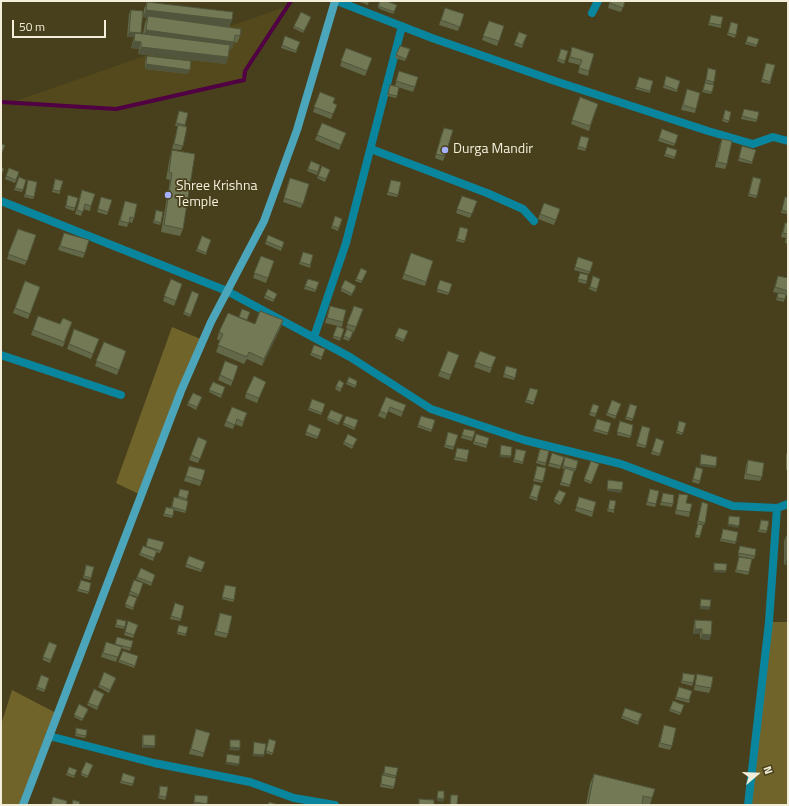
<!DOCTYPE html>
<style>
body{margin:0}
#map{position:relative;width:789px;height:806px;overflow:hidden;background:#48401c;font-family:"Titillium Web",sans-serif}
canvas{display:block}
.frame{position:absolute;inset:0;border:2px solid #f3eeda;pointer-events:none}
.north{position:absolute;left:737px;top:754px;width:40px;height:40px;-webkit-text-stroke:3px #48401c;paint-order:stroke;rotate:71deg;font-size:11px;font-weight:700;line-height:16px;text-align:center;color:#f3eeda}
.north::after{content:'';display:block;margin:auto;width:14px;height:18px;background:#f3eeda;clip-path:polygon(50% 0,100% 100%,50% 72%,0 100%)}
.scale{position:absolute;left:12px;top:20px;width:94px;height:18px;box-sizing:border-box;border:2px solid #f3eeda;border-top:0;padding-left:5px;font-size:12px;line-height:14px;white-space:nowrap;color:#f3eeda;-webkit-text-stroke:3px #48401c;paint-order:stroke}
</style>
<div id="map">
<canvas width="789" height="806"></canvas>
<div class="frame"></div>
<div class="north">N</div>
<div class="scale">50 m</div>
</div>
<script>
const ctx = document.querySelector('canvas').getContext('2d');
ctx.lineJoin = 'round';
function paint(path, color) {
  ctx.fillStyle = color;
  ctx.fill(path, 'evenodd');
}
function toPath(rows) {
  const path = new Path2D();
  for (const r of rows) {
    path.moveTo(r[0], r[1]);
    for (let i = 2; i < r.length; i += 2) path.lineTo(r[i], r[i + 1]);
  }
  return path;
}
function strokePath(path, color, width, dash) {
  ctx.strokeStyle = color;
  ctx.lineWidth = width;
  ctx.lineCap = dash ? 'butt' : 'round';
  ctx.setLineDash(dash || []);
  ctx.stroke(path);
}
function write(font, color, halo, rows, align = 'center') {
  ctx.font = font + ' "Titillium Web",sans-serif';
  ctx.lineWidth = 3.5;
  ctx.setLineDash([]);
  ctx.textBaseline = 'middle';
  ctx.strokeStyle = halo;
  ctx.fillStyle = color;
  for (const [text, x, y, turn = 0] of rows) {
    ctx.save();
    ctx.translate(x, y);
    ctx.rotate((+turn || 0) * Math.PI / 180);
    ctx.textAlign = isNaN(turn) ? turn : align;
    if (halo) ctx.strokeText(text, 0, 0);
    ctx.fillText(text, 0, 0);
    ctx.restore();
  }
}
const built = toPath([
 [288,6,245,71,244,80,116,109,10,103]
]);
const green = toPath([
 [172,327,203,340,141,495,116,483],
 [769,622,788,622,788,805,748,805],
 [12,690,58,714,23,805,1,805,1,725]
]);
const stream = toPath([
 [1,102,116,109,244,80,245,71,291,1]
]);
const minor = toPath([
 [337,1,432,38,555,81,708,131,753,144,773,137,788,141],
 [592,13,598,1],
 [371,149,487,193,523,209,534,221],
 [1,201,227,291,350,357,431,409,524,440,621,464,733,506,777,508,788,504],
 [314,337,346,243,402,26],
 [1,355,121,395],
 [49,736,154,763,250,782,294,798,335,805],
 [748,805,769,622,777,508]
]);
const secondary = toPath([
 [23,805,181,391,211,322,264,221,297,130,335,1]
]);
const wall = toPath([
 [357,1,369,1,368,5],
 [380,1,397,5,393,14,378,8],
 [610,1,625,1,621,12,608,8],
 [147,2,232,20,229,27,240,36,237,43,234,42,232,49,229,49,228,57,226,64,138,54,139,49,131,48,134,37,127,37,129,14,131,10,140,34,143,34,145,23,147,18,143,17,144,9],
 [445,8,464,14,458,31,439,25],
 [711,15,721,25,721,28,708,25],
 [310,20,303,33,293,28,294,26],
 [489,21,504,26,497,46,482,40],
 [738,24,735,38,727,35,730,25],
 [519,32,527,35,522,48,514,45],
 [285,36,300,42,296,53,281,48],
 [748,36,759,39,756,47,745,44],
 [400,46,410,49,405,61,395,58],
 [572,47,589,71,588,76,578,73,580,65,568,62],
 [346,48,372,58,365,76,340,66],
 [561,49,568,51,564,64,557,61],
 [147,56,188,74,145,69,145,61],
 [766,65,775,65,770,84,761,82],
 [708,68,714,82,713,84,705,83],
 [399,71,415,87,413,92,395,86],
 [666,76,680,81,677,92,663,88],
 [639,77,653,81,650,93,635,89],
 [705,83,714,85,711,94,702,92],
 [389,88,397,96,396,98,387,96],
 [687,89,696,109,695,113,681,110],
 [320,92,333,103,337,105,331,119,313,112],
 [580,97,598,104,589,131,571,124],
 [744,109,757,120,756,122,741,119],
 [725,110,731,112,728,123,722,121],
 [179,111,188,113,185,126,183,146,181,150,172,149,178,126,175,126],
 [322,123,346,133,339,150,315,140],
 [662,129,678,135,674,146,658,141],
 [442,132,445,156,443,161,435,158],
 [581,136,589,138,585,151,577,149],
 [722,139,727,164,725,169,715,167,720,144],
 [742,146,756,150,752,164,738,161],
 [667,147,677,150,674,159,664,156],
 [172,150,183,229,180,236,161,232,170,180,166,179,170,157],
 [311,161,320,165,317,175,307,171],
 [322,166,330,170,325,182,317,178],
 [9,168,19,172,15,183,5,179],
 [19,177,26,180,22,192,14,190],
 [290,178,309,184,301,208,283,202],
 [55,179,60,191,60,194,52,192],
 [752,179,757,196,756,198,748,196],
 [28,180,34,197,33,199,24,197],
 [390,182,398,195,397,197,387,195],
 [82,190,91,206,90,211,83,209,81,216,75,214],
 [68,195,78,198,74,211,65,208],
 [462,196,477,201,470,218,456,213],
 [101,197,112,200,107,215,97,212],
 [785,197,788,198,788,214,781,213],
 [125,201,134,218,132,223,129,222,127,227,118,225],
 [544,203,560,209,554,225,538,219],
 [156,210,161,223,160,225,153,223],
 [335,216,342,219,338,231,331,228],
 [788,222,788,244,785,243,786,238,781,237,785,223,788,223],
 [460,227,468,229,464,243,456,241],
 [18,229,36,235,25,265,7,259],
 [64,233,85,253,83,258,58,250],
 [268,235,284,242,281,251,265,244],
 [202,236,211,240,206,255,196,251],
 [303,252,313,255,310,268,299,264],
 [411,253,433,261,425,286,402,279],
 [261,256,274,261,266,283,253,278],
 [578,257,593,262,589,274,574,270],
 [367,271,361,283,355,281,356,279],
 [580,273,587,281,586,284,578,282],
 [593,276,597,289,596,292,589,289],
 [778,276,788,278,788,296,785,295,784,302,776,300,778,293,773,292],
 [171,279,182,284,174,306,163,301],
 [308,279,316,290,315,292,304,289],
 [440,280,449,293,448,295,437,292],
 [25,281,40,287,28,319,13,313],
 [341,288,356,288,351,296,341,291],
 [199,294,190,317,183,314,184,312],
 [277,294,273,302,264,298,265,295],
 [330,306,343,322,342,327,325,323],
 [354,306,363,309,354,332,346,328],
 [38,316,60,324,72,322,63,347,31,335],
 [283,320,281,327,262,366,247,359,244,364,216,352,220,341,217,339,219,332,247,321,255,324],
 [337,326,344,329,340,341,333,338],
 [399,328,408,331,403,342,395,338],
 [74,329,99,339,91,359,67,349],
 [347,329,353,332,349,341,343,339],
 [104,342,126,351,117,375,95,366],
 [314,345,325,349,321,360,310,355],
 [448,351,459,355,449,380,438,376],
 [480,351,496,357,490,373,474,367],
 [225,361,238,366,231,386,218,380],
 [506,366,517,369,514,380,503,377],
 [349,377,357,381,355,388,346,384],
 [213,382,225,387,221,398,209,392],
 [266,382,257,403,245,398,246,393],
 [344,383,340,392,335,389,336,386],
 [530,388,538,390,533,405,525,402],
 [386,397,406,405,401,417,388,411,385,419,378,416],
 [312,399,325,404,321,415,308,410],
 [201,400,196,410,187,405,188,403],
 [612,400,621,404,615,419,606,415],
 [593,404,599,406,595,417,589,415],
 [630,404,637,406,632,421,625,419],
 [232,407,247,413,242,427,235,424,233,429,224,426],
 [331,410,343,415,338,425,327,420],
 [346,416,358,420,354,430,343,425],
 [421,416,435,420,431,432,417,427],
 [597,419,611,423,607,435,593,431],
 [620,421,633,425,630,438,617,435],
 [679,421,686,423,682,435,676,433],
 [309,424,321,429,317,439,305,435],
 [641,429,646,446,645,448,636,446],
 [463,431,473,438,472,441,461,438],
 [448,432,454,447,453,450,444,447],
 [476,434,489,438,486,448,473,444],
 [198,437,207,441,198,463,189,460],
 [656,438,660,454,659,456,651,454],
 [357,439,352,449,343,444,344,442],
 [457,448,467,460,467,462,454,460],
 [516,449,523,462,523,464,513,462],
 [788,450,788,470,786,470,786,455],
 [539,451,546,463,545,466,536,463],
 [552,453,561,466,560,469,548,466],
 [564,460,576,469,575,471,574,471,569,487,560,485,564,469,562,468],
 [748,460,762,477,760,481,744,479,746,465],
 [591,461,599,464,591,484,584,481],
 [189,466,205,470,200,486,184,481],
 [537,466,543,481,542,483,533,481],
 [696,467,700,481,699,484,692,482],
 [534,484,541,486,537,501,529,498],
 [180,489,189,491,186,500,186,511,185,513,174,510,172,518,163,516,165,510,171,508,173,500,178,498],
 [650,489,656,504,655,507,646,505],
 [566,493,560,505,554,502,554,499],
 [663,493,673,504,672,507,660,505],
 [679,494,690,512,689,517,675,514,678,498],
 [579,497,596,502,592,517,575,511],
 [610,500,614,510,614,513,607,511],
 [702,502,705,523,704,525,697,524],
 [761,520,767,531,766,533,758,532],
 [698,524,700,536,700,538,695,537],
 [723,529,736,542,735,544,720,541],
 [786,536,788,536,788,565,784,565,784,541],
 [148,538,164,542,160,553,156,552,153,561,139,555,143,546,146,547],
 [740,546,755,556,754,559,738,556],
 [189,556,205,562,201,572,185,567],
 [739,557,749,572,748,575,735,572],
 [86,565,91,578,90,580,83,578],
 [141,568,155,575,151,586,136,579],
 [81,580,91,583,88,594,77,591],
 [143,583,138,597,129,594,130,591],
 [225,585,234,600,233,602,222,599],
 [129,595,137,598,133,610,125,607],
 [175,603,184,606,180,621,170,619],
 [220,613,228,634,226,638,214,635],
 [117,619,126,621,124,629,115,627],
 [695,620,710,640,700,639,700,634,693,634,694,625],
 [128,621,138,625,133,638,124,635],
 [178,627,186,634,185,636,177,634],
 [117,637,133,641,130,651,121,648,116,662,101,657,106,642,115,645],
 [57,645,50,663,43,660,43,657],
 [123,651,138,656,134,668,118,662],
 [683,673,693,683,692,686,681,683],
 [697,674,711,688,709,693,694,690,696,678],
 [41,675,49,678,44,692,36,689],
 [116,678,109,693,98,687,99,685],
 [679,687,692,691,689,703,675,699],
 [94,689,104,694,97,710,87,705],
 [673,701,684,705,680,715,669,711],
 [79,704,88,711,82,721,74,717],
 [625,708,642,714,638,725,621,718],
 [664,725,672,746,670,750,658,747],
 [76,728,86,736,85,738,75,736],
 [196,729,204,753,203,757,189,754],
 [143,735,154,748,142,748,142,737],
 [269,741,276,741,272,755,266,753],
 [86,762,93,765,87,778,81,775],
 [69,767,77,770,74,778,66,775],
 [385,768,396,776,395,778,383,775],
 [123,773,133,784,132,786,120,783],
 [594,774,652,798,650,805,586,805,590,784],
 [382,775,394,787,393,789,380,787],
 [160,786,166,797,165,800,158,798]
]);
const shadedWall = toPath([
 [146,10,232,20,229,27,148,16,147,18,143,17],
 [146,30,234,42,232,49,143,37],
 [129,32,141,33,139,38,135,33,134,37,127,37],
 [134,41,141,42,139,49,131,48],
 [141,47,228,57,226,64,138,54],
 [146,64,190,70,188,74,145,69],
 [283,320,281,327,262,366,264,359],
 [500,455,511,456,510,458,499,457],
 [700,464,716,466,715,468,699,466],
 [607,489,622,490,621,493,607,491],
 [728,524,739,526,738,528,727,526],
 [786,560,788,560,788,565,784,565],
 [714,570,726,571,725,573,713,572],
 [700,606,710,607,709,610,700,609],
 [695,629,702,629,700,634,693,634],
 [702,634,711,635,710,640,700,639],
 [143,745,155,746,154,748,142,748],
 [230,747,240,748,239,751,229,750],
 [253,754,264,755,263,757,252,756],
 [226,762,239,764,238,766,225,764],
 [437,798,444,799,443,802,437,801],
 [194,802,207,804,206,805,193,804]
]);
const building = toPath([
 [380,1,386,1,397,5,394,12,378,6,380,1],
 [610,1,625,1,623,8,610,3,610,1],
 [147,2,233,12,232,20,146,10,147,2],
 [445,8,464,14,460,27,441,20,445,8],
 [131,10,143,11,141,33,129,32,131,10],
 [301,12,311,17,304,31,294,26,301,12],
 [711,15,723,17,721,25,709,23,711,15],
 [148,16,241,29,240,36,235,35,234,42,146,30,148,16],
 [489,21,504,26,499,41,483,36,489,21],
 [731,22,738,24,736,35,728,33,731,22],
 [519,32,527,35,522,45,515,42,519,32],
 [135,33,230,45,228,57,141,47,141,42,134,41,135,33],
 [285,36,300,42,296,51,282,45,285,36],
 [748,36,759,39,757,45,746,42,748,36],
 [400,46,410,49,406,59,396,55,400,46],
 [572,47,594,54,589,71,579,68,582,60,570,57,572,47],
 [346,48,372,58,367,71,341,61,346,48],
 [561,49,568,51,565,61,558,59,561,49],
 [147,56,191,61,190,70,146,64,147,56],
 [766,63,775,65,770,82,762,79,766,63],
 [708,68,716,70,714,82,706,80,708,68],
 [399,71,418,77,415,87,396,81,399,71],
 [666,76,680,81,677,90,664,85,666,76],
 [639,77,653,81,650,91,636,87,639,77],
 [705,83,714,85,712,92,703,90,705,83],
 [390,85,399,87,397,96,388,94,390,85],
 [687,89,700,93,696,109,683,105,687,89],
 [320,92,335,98,333,103,337,105,333,114,314,107,320,92],
 [580,97,598,104,590,126,572,120,580,97],
 [744,109,759,112,757,120,742,116,744,109],
 [725,110,731,112,729,121,723,119,725,110],
 [179,111,188,113,185,125,176,123,179,111],
 [322,123,346,133,341,145,317,135,322,123],
 [178,125,187,127,183,146,174,144,178,125],
 [444,128,453,130,445,156,436,154,444,128],
 [662,129,678,135,675,144,659,138,662,129],
 [581,136,589,138,586,149,578,146,581,136],
 [722,139,732,141,727,164,717,162,722,139],
 [1,144,5,145,2,153,1,153,1,144],
 [742,146,756,150,752,162,739,158,742,146],
 [667,147,677,150,675,157,665,154,667,147],
 [172,150,195,154,183,229,164,225,172,173,169,172,172,150],
 [311,161,320,165,318,172,308,169,311,161],
 [322,166,330,170,326,179,318,176,322,166],
 [1,167,4,169,1,175,1,167],
 [9,168,19,172,16,180,6,176,9,168],
 [19,177,26,180,23,190,15,188,19,177],
 [753,177,761,179,757,196,749,194,753,177],
 [290,178,309,184,303,204,284,198,290,178],
 [55,179,63,181,60,191,53,190,55,179],
 [28,180,37,182,34,197,25,195,28,180],
 [391,180,401,182,398,195,388,192,391,180],
 [82,190,95,194,91,206,85,204,83,212,77,210,82,190],
 [68,195,78,198,75,208,66,206,68,195],
 [462,196,477,201,472,214,457,209,462,196],
 [101,197,112,200,108,212,98,209,101,197],
 [785,197,788,198,788,212,782,210,785,197],
 [125,201,137,204,134,218,130,217,129,223,120,221,125,201],
 [544,203,560,209,556,220,540,214,544,203],
 [156,210,163,212,161,223,154,221,156,210],
 [335,216,342,219,339,228,332,226,335,216],
 [785,223,788,223,788,239,787,238,788,234,783,233,785,223],
 [460,227,468,229,465,241,457,239,460,227],
 [18,229,36,235,27,261,8,254,18,229],
 [64,233,89,240,85,253,60,246,64,233],
 [268,235,284,242,282,248,266,241,268,235],
 [202,236,211,240,206,253,197,249,202,236],
 [303,252,313,255,310,265,300,262,303,252],
 [411,253,433,261,426,282,404,274,411,253],
 [261,256,274,261,268,278,254,273,261,256],
 [578,257,593,262,590,272,575,267,578,257],
 [361,268,367,271,362,281,356,279,361,268],
 [580,273,588,275,587,281,578,279,580,273],
 [593,276,600,279,597,289,590,287,593,276],
 [778,276,788,278,788,291,775,287,778,276],
 [171,279,182,284,176,301,164,296,171,279],
 [308,279,319,282,316,290,305,286,308,279],
 [345,280,356,286,352,294,341,288,345,280],
 [440,280,452,284,449,293,437,289,440,280],
 [25,281,40,287,30,314,15,308,25,281],
 [268,289,277,294,274,300,265,295,268,289],
 [192,291,199,294,191,315,184,312,192,291],
 [778,293,786,294,785,299,777,298,778,293],
 [330,306,346,310,343,322,327,318,330,306],
 [354,306,363,309,356,327,347,324,354,306],
 [242,309,250,312,247,320,239,317,242,309],
 [260,311,283,320,264,359,249,352,247,357,218,345,223,334,219,332,228,313,255,324,260,311],
 [38,316,60,324,63,318,72,322,64,342,33,330,38,316],
 [337,326,344,329,341,338,333,336,337,326],
 [399,328,408,331,404,340,395,336,399,328],
 [74,329,99,339,93,354,69,344,74,329],
 [347,329,353,332,350,339,344,336,347,329],
 [104,342,126,351,119,370,96,361,104,342],
 [314,345,325,349,322,357,311,353,314,345],
 [448,351,459,355,451,375,440,371,448,351],
 [480,351,496,357,491,368,475,362,480,351],
 [225,361,238,366,233,381,220,375,225,361],
 [506,366,517,369,515,378,504,374,506,366],
 [254,376,266,382,259,398,246,393,254,376],
 [349,377,357,381,356,386,347,382,349,377],
 [339,380,344,383,341,389,336,386,339,380],
 [213,382,225,387,222,395,209,390,213,382],
 [530,388,538,390,534,402,526,400,530,388],
 [193,393,202,397,197,407,188,403,193,393],
 [386,397,406,405,403,412,390,407,387,414,380,411,386,397],
 [312,399,325,404,322,413,309,408,312,399],
 [612,400,621,404,616,416,607,413,612,400],
 [593,404,599,406,596,414,590,412,593,404],
 [630,404,637,406,633,419,626,417,630,404],
 [232,407,247,413,243,422,237,419,235,425,226,421,232,407],
 [331,410,343,415,339,423,327,418,331,410],
 [346,416,358,420,355,428,343,423,346,416],
 [421,416,435,420,432,430,418,425,421,416],
 [597,419,611,423,608,433,594,429,597,419],
 [620,421,633,425,631,436,617,432,620,421],
 [679,421,686,423,683,433,677,431,679,421],
 [309,424,321,429,318,437,306,432,309,424],
 [642,426,650,428,646,446,637,443,642,426],
 [464,429,475,431,473,438,462,435,464,429],
 [448,432,458,435,454,447,445,445,448,432],
 [348,434,357,439,353,446,344,442,348,434],
 [476,434,489,438,487,445,474,442,476,434],
 [198,437,207,441,200,459,191,455,198,437],
 [656,438,664,441,660,454,652,451,656,438],
 [501,445,512,447,511,456,500,455,501,445],
 [457,448,469,450,467,460,455,457,457,448],
 [516,449,526,451,523,462,514,460,516,449],
 [540,449,549,451,546,463,537,461,540,449],
 [552,453,564,457,561,466,549,463,552,453],
 [701,454,717,457,716,466,700,464,701,454],
 [565,457,578,461,576,469,563,466,565,457],
 [748,460,764,463,762,477,746,474,748,460],
 [591,461,599,464,592,482,584,479,591,461],
 [189,466,205,470,202,481,186,476,189,466],
 [537,466,546,468,543,481,534,479,537,466],
 [696,467,703,469,700,481,693,479,696,467],
 [565,468,574,471,570,485,561,482,565,468],
 [608,480,623,482,622,490,607,489,608,480],
 [534,484,541,486,537,498,530,496,534,484],
 [180,489,189,491,187,499,178,496,180,489],
 [650,489,659,491,656,504,647,502,650,489],
 [559,490,566,493,561,503,554,499,559,490],
 [663,493,674,495,673,504,661,502,663,493],
 [679,494,688,495,686,503,692,504,690,512,676,510,679,494],
 [174,497,188,501,186,511,172,507,174,497],
 [579,497,596,502,593,512,576,507,579,497],
 [610,500,616,501,614,510,608,509,610,500],
 [702,502,708,504,705,523,698,521,702,502],
 [166,507,174,509,173,516,164,514,166,507],
 [729,516,740,517,739,526,728,524,729,516],
 [761,520,769,521,767,531,759,530,761,520],
 [698,524,703,525,700,536,695,535,698,524],
 [723,529,738,532,736,542,721,539,723,529],
 [786,536,788,536,788,560,786,560,786,536],
 [148,538,164,542,161,551,146,546,148,538],
 [143,546,157,551,154,558,140,553,143,546],
 [740,546,756,549,755,556,738,553,740,546],
 [189,556,205,562,202,570,186,564,189,556],
 [739,557,752,559,749,572,736,570,739,557],
 [714,563,727,564,726,571,714,570,714,563],
 [86,565,94,567,91,578,84,576,86,565],
 [141,568,155,575,152,583,137,577,141,568],
 [81,580,91,583,89,592,78,589,81,580],
 [134,580,143,583,139,595,130,591,134,580],
 [225,585,236,587,234,600,222,597,225,585],
 [129,595,137,598,133,608,125,604,129,595],
 [701,599,711,600,710,607,700,606,701,599],
 [175,603,184,606,181,619,171,616,175,603],
 [220,613,232,616,228,634,216,631,220,613],
 [117,619,126,621,125,627,116,625,117,619],
 [695,620,712,621,711,635,702,634,702,629,695,629,695,620],
 [128,621,138,625,134,635,125,632,128,621],
 [179,625,188,627,186,634,177,632,179,625],
 [117,637,133,641,131,648,115,644,117,637],
 [49,642,57,645,51,660,43,657,49,642],
 [106,642,122,647,118,657,103,653,106,642],
 [123,651,138,656,135,666,119,660,123,651],
 [104,672,116,678,110,690,99,685,104,672],
 [683,673,695,675,693,683,682,681,683,673],
 [697,674,713,677,711,688,695,685,697,674],
 [41,675,49,678,45,690,37,687,41,675],
 [679,687,692,691,689,700,676,697,679,687],
 [94,689,104,694,98,707,88,703,94,689],
 [673,701,684,705,681,713,670,709,673,701],
 [79,704,88,709,83,719,74,715,79,704],
 [625,708,642,714,638,722,622,716,625,708],
 [664,725,676,728,672,746,660,743,664,725],
 [76,728,87,730,86,736,76,734,76,728],
 [196,729,210,733,204,753,191,749,196,729],
 [143,735,155,735,155,746,143,745,143,735],
 [269,739,276,741,273,753,266,751,269,739],
 [230,740,240,740,240,748,230,747,230,740],
 [254,742,266,744,264,755,253,754,254,742],
 [227,754,240,756,239,764,226,762,227,754],
 [86,762,93,765,88,776,81,773,86,762],
 [385,766,398,768,396,776,384,773,385,766],
 [69,767,77,770,74,776,67,773,69,767],
 [123,773,135,777,133,784,121,781,123,773],
 [594,774,655,789,652,798,643,796,642,805,588,805,594,774],
 [382,775,396,778,394,787,381,784,382,775],
 [160,786,168,787,166,797,159,796,160,786],
 [438,791,444,791,444,799,437,798,438,791],
 [195,795,208,796,207,804,194,802,195,795],
 [451,795,458,795,457,805,450,805,451,795],
 [53,797,67,801,66,805,51,805,53,797],
 [419,799,434,800,434,805,419,805,419,799],
 [73,800,80,802,79,805,72,805,73,800],
 [269,802,276,804,276,805,268,805,269,802]
]);
const markers = [
 [445,150,4,"#a5b1fc"],
 [168,195,4,"#a5b1fc"]
];
const poiNames = [
 ["Durga Mandir",453,150],
 ["Shree Krishna",176,187],
 ["Temple",176,203]
];
paint(built, '#53491c');
paint(green, '#71642b');
strokePath(stream, '#500043', 4);
strokePath(minor, '#09869e', 8);
strokePath(secondary, '#4ba5bb', 8);
paint(wall, '#626848');
paint(shadedWall, '#50553b');
paint(building, '#727954');
strokePath(building, '#50553b', 1);
for (const [x, y, r, color] of markers) {
  const dot = new Path2D();
  dot.arc(x, y, r, 0, 2 * Math.PI);
  ctx.fillStyle = color;
  ctx.fill(dot);
  strokePath(dot, '#48401c', 1.5);
}
write('14px', '#f3eeda', '#48401c', poiNames, 'left');
</script>
